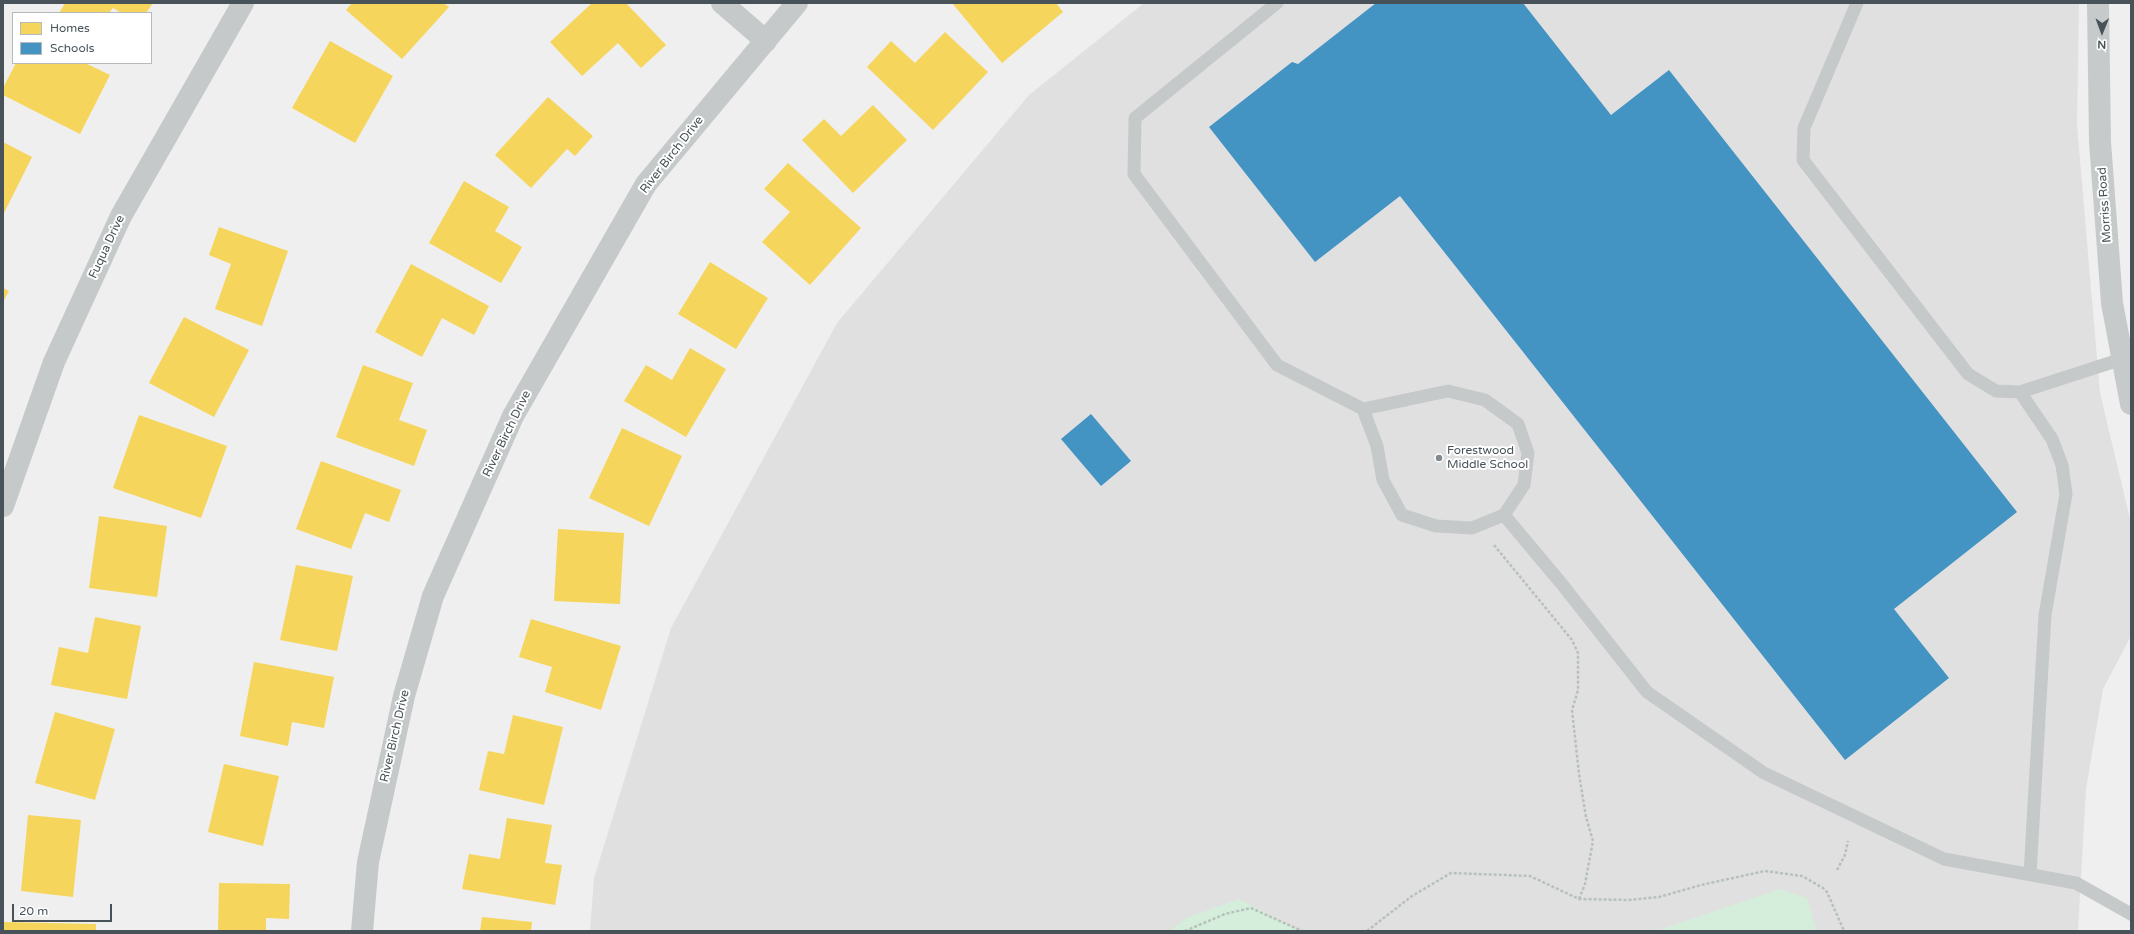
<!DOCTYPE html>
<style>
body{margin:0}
#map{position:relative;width:2134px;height:934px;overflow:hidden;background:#efefef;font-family:"Varela Round",sans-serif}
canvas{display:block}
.frame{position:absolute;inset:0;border:4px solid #475359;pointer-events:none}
.legend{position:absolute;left:12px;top:12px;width:140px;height:52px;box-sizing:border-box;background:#fff;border:1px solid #b5babd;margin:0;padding:5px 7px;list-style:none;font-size:12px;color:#475359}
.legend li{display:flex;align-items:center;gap:8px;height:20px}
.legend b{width:20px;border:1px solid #b5babd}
.north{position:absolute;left:2082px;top:12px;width:40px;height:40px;-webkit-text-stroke:3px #fff;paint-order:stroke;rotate:181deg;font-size:11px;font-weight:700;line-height:16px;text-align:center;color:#475359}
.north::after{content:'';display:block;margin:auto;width:14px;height:18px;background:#475359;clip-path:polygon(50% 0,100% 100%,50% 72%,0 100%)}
.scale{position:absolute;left:12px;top:904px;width:100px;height:18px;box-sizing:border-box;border:2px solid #475359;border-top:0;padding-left:5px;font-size:12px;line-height:14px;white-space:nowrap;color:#475359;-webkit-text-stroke:3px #fff;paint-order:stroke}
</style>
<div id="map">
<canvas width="2134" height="934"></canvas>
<div class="frame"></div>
<ul class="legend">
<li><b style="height:11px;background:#f6d55c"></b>Homes</li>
<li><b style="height:11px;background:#4393c3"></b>Schools</li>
</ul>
<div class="north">N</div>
<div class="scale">20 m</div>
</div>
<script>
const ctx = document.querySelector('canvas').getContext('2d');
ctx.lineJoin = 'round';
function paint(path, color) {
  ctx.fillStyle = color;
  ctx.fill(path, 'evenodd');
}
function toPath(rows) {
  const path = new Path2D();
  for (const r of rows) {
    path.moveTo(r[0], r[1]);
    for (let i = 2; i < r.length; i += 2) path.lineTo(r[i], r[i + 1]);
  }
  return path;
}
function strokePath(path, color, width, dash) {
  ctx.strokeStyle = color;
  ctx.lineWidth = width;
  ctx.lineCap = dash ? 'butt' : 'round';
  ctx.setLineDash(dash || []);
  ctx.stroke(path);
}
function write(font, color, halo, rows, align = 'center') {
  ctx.font = font + ' "Varela Round",sans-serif';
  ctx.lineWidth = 4;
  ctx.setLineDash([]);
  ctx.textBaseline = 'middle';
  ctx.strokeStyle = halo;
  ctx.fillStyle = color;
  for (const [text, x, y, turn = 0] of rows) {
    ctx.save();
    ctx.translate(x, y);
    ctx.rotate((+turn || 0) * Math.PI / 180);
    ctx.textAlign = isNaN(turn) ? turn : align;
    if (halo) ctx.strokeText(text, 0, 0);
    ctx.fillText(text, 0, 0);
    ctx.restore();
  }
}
const education = toPath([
 [1144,3,2079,3,2077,125,2100,393,2131,523,2131,636,2103,689,2086,789,2078,931,590,931,594,878,671,628,837,323,1029,95]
]);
const green = toPath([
 [1780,889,1807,898,1817,931,1656,931],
 [1239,899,1300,931,1170,931,1186,918]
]);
const homes = toPath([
 [65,3,153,3,146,13,121,13,113,8,109,13,59,13],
 [352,3,444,3,449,7,402,59,346,10],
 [592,3,626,3,666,45,641,68,618,43,582,76,550,42],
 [952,3,1056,3,1063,12,1002,63],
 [945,32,988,72,933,130,867,67,891,41,915,63],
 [330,41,393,76,355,143,292,108],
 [16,63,85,63,110,75,80,134,3,95,3,88],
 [548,97,593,136,575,156,567,149,531,188,495,155],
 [873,105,907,140,853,193,802,140,824,119,841,136],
 [3,142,32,157,3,215],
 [788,163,861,228,810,285,762,242,790,212,764,189],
 [464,181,509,207,495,231,522,247,501,283,429,243],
 [219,227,288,251,262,326,215,309,231,264,209,255],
 [710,262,768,298,736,349,678,314],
 [411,264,489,306,474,335,442,318,422,357,375,332],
 [3,288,9,291,3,302],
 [184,317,249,350,214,417,149,383],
 [690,348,726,369,686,437,624,401,646,365,672,380],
 [363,365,413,383,399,420,427,430,414,466,336,437],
 [139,415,227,446,201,518,113,488],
 [622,428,682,456,649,526,589,498],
 [321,461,401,490,389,522,365,513,351,549,296,529],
 [99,516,167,526,157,597,89,588],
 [558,529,624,533,620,604,554,601],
 [296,565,353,576,337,651,280,640],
 [95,617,141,626,127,699,51,685,59,647,88,653],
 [531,619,621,646,601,710,545,692,552,667,519,657],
 [254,662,334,677,324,728,292,722,288,746,240,736],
 [55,712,115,729,95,800,35,783],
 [513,715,563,727,544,805,479,790,488,751,504,754],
 [224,764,279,776,263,846,208,832],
 [28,815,81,820,73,897,21,891],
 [507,818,552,825,545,863,562,865,555,905,462,889,469,854,500,859],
 [219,883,290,884,289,919,266,918,266,931,218,931],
 [482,917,532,922,531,931,480,931],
 [4,922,96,924,96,931,3,931]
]);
const schools = toPath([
 [1376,3,1523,3,1611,115,1669,70,2017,512,1894,609,1949,678,1845,760,1400,196,1315,262,1209,127,1292,62,1298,64],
 [1091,414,1131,461,1101,486,1061,439]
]);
const path = toPath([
 [1494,545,1572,640,1578,653,1578,690,1572,710,1579,774,1586,817,1593,841,1585,884,1579,899],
 [1837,870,1845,855,1848,841],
 [1185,931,1225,914,1251,908,1302,931],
 [1367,931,1412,896,1451,873,1530,876,1579,899,1628,900,1659,897,1701,885,1765,871,1802,876,1823,888,1827,892,1844,931]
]);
const service = toPath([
 [1277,3,1135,118,1134,174,1277,365,1363,409,1448,391,1485,400,1518,424,1528,453,1524,485,1504,515,1472,528,1436,526,1402,515,1383,480,1377,446,1363,409],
 [1857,3,1804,128,1803,160,1968,374,1996,391,2020,392,2122,359],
 [2020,392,2052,439,2062,465,2066,494,2045,615,2030,874],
 [1504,515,1561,583,1647,692,1764,773,1944,859,2076,883,2131,914]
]);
const minor = toPath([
 [722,3,766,41],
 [3,506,54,362,121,216,243,3],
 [362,931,368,862,404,696,433,596,513,416,646,184,797,3]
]);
const secondary = toPath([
 [2098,3,2100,142,2112,303,2131,404]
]);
const markers = [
 [1439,458,4,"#828a8e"]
];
const streetNames = [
 ["River Birch Drive",672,155,-52],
 ["Morriss Road",2105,205,-94],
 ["Fuqua Drive",107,247,-65],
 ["River Birch Drive",507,434,-64],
 ["River Birch Drive",395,736,-77]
];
const poiNames = [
 ["Forestwood",1447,451],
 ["Middle School",1447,465]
];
paint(education, '#e1e0e0');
paint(green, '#d5eddb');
paint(homes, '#f6d55c');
paint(schools, '#4393c3');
strokePath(path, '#b6c0bc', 2.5, [3, 2]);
strokePath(service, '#c6c9ca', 13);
strokePath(minor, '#c6c9ca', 22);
strokePath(secondary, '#c7cacb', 22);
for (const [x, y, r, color] of markers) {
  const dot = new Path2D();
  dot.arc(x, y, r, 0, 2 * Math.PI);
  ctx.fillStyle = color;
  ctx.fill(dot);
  strokePath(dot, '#fff', 1.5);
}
write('12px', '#475359', '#fff', streetNames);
write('12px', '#475359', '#fff', poiNames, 'left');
</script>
